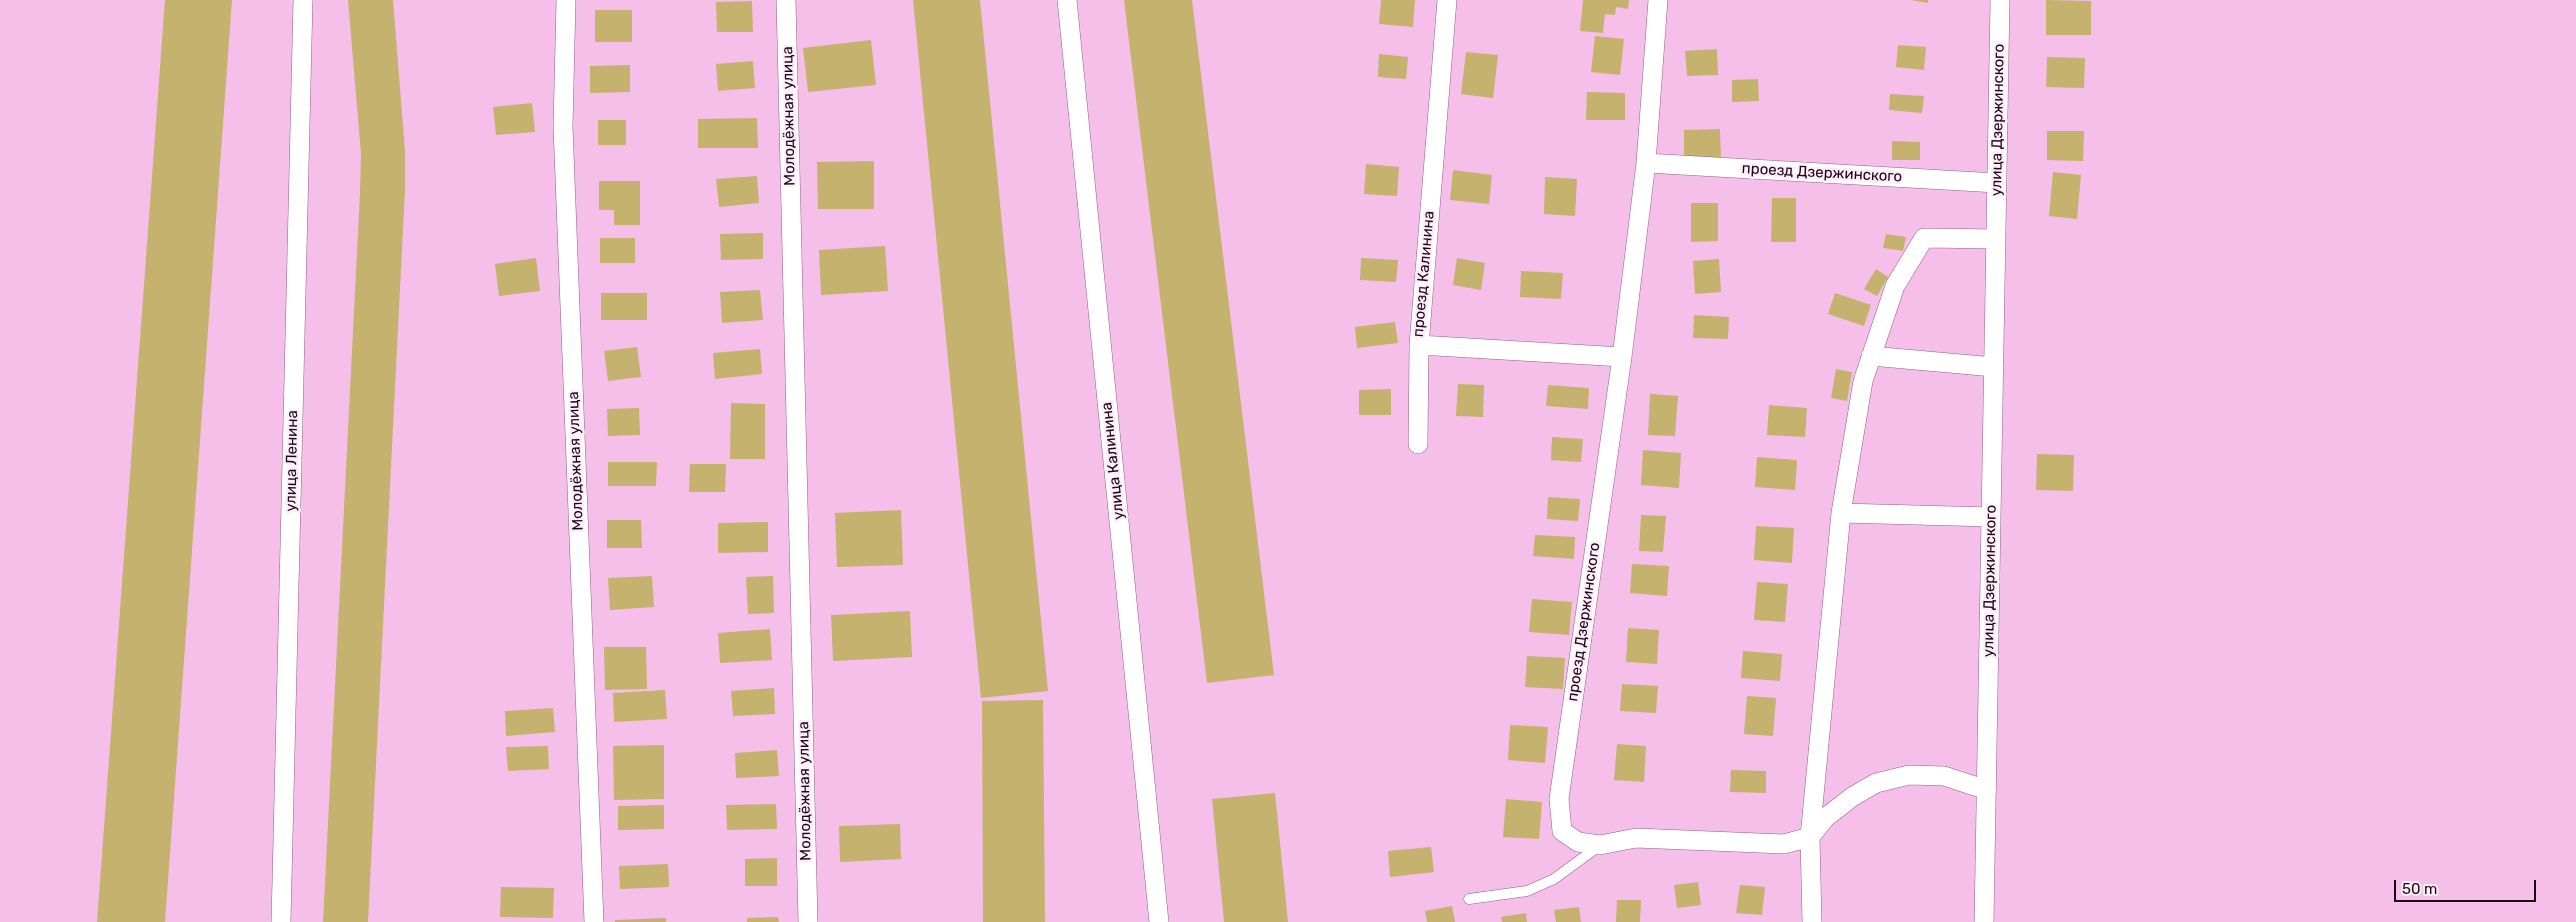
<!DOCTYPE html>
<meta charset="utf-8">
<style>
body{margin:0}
#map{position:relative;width:2576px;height:922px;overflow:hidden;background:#f5bfe9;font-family:Rubik,sans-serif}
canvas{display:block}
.scale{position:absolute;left:2394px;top:880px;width:142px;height:22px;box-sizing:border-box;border:2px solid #180615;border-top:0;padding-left:6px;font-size:15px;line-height:18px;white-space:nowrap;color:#180615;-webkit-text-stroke:4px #ffedfa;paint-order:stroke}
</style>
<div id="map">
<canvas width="2576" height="922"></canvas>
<div class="scale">50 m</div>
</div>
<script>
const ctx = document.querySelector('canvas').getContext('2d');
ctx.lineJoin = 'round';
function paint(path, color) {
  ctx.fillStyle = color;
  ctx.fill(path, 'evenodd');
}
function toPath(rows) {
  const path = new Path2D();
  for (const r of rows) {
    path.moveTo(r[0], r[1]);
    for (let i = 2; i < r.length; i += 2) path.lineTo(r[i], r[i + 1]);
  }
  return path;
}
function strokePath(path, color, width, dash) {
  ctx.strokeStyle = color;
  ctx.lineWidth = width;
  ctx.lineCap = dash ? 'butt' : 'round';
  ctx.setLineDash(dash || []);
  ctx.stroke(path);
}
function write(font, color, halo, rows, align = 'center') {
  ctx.font = font + ' Rubik,sans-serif';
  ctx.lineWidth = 5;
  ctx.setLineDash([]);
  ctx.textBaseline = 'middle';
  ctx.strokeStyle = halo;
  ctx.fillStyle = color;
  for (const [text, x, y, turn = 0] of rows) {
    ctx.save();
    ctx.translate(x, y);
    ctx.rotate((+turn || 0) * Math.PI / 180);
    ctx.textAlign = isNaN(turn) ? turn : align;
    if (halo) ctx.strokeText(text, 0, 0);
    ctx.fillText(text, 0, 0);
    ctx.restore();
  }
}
const building = toPath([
 [165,0,232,0,165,922,97,922],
 [348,0,393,0,405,151,405,190,368,922,323,922,360,193,361,154],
 [913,0,980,0,1048,691,981,698],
 [1124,0,1192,0,1274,675,1207,683],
 [1381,0,1415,0,1413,27,1379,24],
 [1583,0,1629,0,1628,9,1616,7,1615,15,1605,14,1603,33,1580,31],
 [1911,0,1928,0,1928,3],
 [2046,0,2091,1,2091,35,2046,35],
 [752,1,753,32,717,32,716,2],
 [595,10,632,10,632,42,595,42],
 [1595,36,1624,39,1620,75,1591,72],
 [871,40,876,85,808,92,803,48],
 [1898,45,1926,47,1924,70,1896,67],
 [1717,49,1718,75,1687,76,1685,51],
 [1466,52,1498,55,1493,98,1461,94],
 [1379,54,1408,57,1406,79,1378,77],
 [2047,57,2085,58,2084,88,2046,87],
 [753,61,755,88,718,91,716,64],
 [630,65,630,92,590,93,590,66],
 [1758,79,1759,101,1732,102,1732,80],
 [1587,92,1625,93,1625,120,1586,120],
 [1890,94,1924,96,1922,113,1889,110],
 [532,103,535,132,496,135,493,107],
 [757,118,758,148,698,148,698,119],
 [598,120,626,120,626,145,598,145],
 [1720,129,1721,160,1684,161,1684,130],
 [2047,131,2084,131,2083,161,2047,160],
 [1892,141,1920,142,1920,160,1892,160],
 [874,161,874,209,818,209,817,162],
 [1366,164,1399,167,1397,196,1364,194],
 [1453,170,1492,175,1489,204,1450,200],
 [2053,172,2081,175,2077,219,2049,216],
 [757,176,759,203,719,207,716,179],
 [1545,177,1577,179,1575,216,1544,214],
 [599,181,640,181,640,225,614,225,614,210,599,210],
 [1772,198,1796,198,1796,242,1771,242],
 [1691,203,1718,203,1718,241,1691,242],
 [763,233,763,259,721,260,720,234],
 [1886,234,1906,237,1903,251,1883,248],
 [600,238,635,238,635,263,600,263],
 [885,246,888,291,821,295,819,250],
 [536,258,540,291,499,296,495,264],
 [1361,258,1398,260,1396,282,1360,280],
 [1457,258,1485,263,1481,290,1453,285],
 [1719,259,1721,292,1695,294,1693,261],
 [1876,269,1888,277,1877,296,1864,289],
 [1521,271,1563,273,1561,299,1520,297],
 [760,290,763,320,722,323,720,292],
 [601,293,647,293,647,320,601,320],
 [1835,293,1871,305,1864,326,1828,314],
 [1694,315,1729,317,1728,339,1693,338],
 [1395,322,1398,343,1357,348,1355,327],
 [637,347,641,377,608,381,604,351],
 [760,349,762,374,715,379,713,353],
 [1836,369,1852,372,1847,401,1831,398],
 [1458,384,1484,385,1483,417,1456,416],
 [1548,385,1589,388,1588,409,1546,406],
 [1391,389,1391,415,1359,415,1359,390],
 [1650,394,1678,396,1675,436,1648,435],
 [731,403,765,404,765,459,730,459],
 [1769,405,1807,408,1805,437,1767,435],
 [639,408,640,435,608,436,607,409],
 [1552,437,1583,439,1581,462,1551,460],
 [1643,450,1681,453,1679,488,1641,485],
 [2037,454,2074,455,2073,491,2036,490],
 [1757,457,1797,460,1795,490,1755,487],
 [608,462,657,462,656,486,608,486],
 [690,464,726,464,725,492,689,492],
 [1548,497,1580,499,1578,521,1547,519],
 [901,510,903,565,837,567,835,513],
 [1641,515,1666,516,1663,552,1639,551],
 [607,520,641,520,642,548,607,548],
 [768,522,768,552,718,553,718,523],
 [1756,526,1794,528,1792,563,1754,560],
 [1535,535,1575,537,1574,559,1533,556],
 [1632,564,1669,566,1667,596,1630,593],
 [652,576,654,607,610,610,608,578],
 [773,576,774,613,748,614,746,577],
 [1757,582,1788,584,1785,622,1754,620],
 [1532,599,1572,602,1569,635,1529,632],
 [910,611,912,657,833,661,831,615],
 [1628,628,1659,630,1657,664,1626,662],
 [770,629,772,660,720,663,718,633],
 [604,647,646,647,647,689,605,690],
 [1743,651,1782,654,1780,681,1741,678],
 [1527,656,1565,658,1563,689,1525,687],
 [1622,684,1658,686,1656,713,1620,711],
 [774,688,775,714,733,716,731,691],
 [665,690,667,719,614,722,613,693],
 [1747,696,1776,698,1773,736,1744,734],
 [1043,700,1045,922,983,922,982,701],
 [553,708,555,732,506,736,505,711],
 [1510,725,1548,727,1545,763,1508,760],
 [1617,744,1646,746,1644,782,1614,780],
 [664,745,664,799,614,800,613,746],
 [548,746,549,769,508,771,506,747],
 [777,750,779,776,736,778,735,753],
 [1731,770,1766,771,1766,793,1730,792],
 [1275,793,1288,922,1224,922,1212,799],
 [1506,799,1542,802,1539,839,1503,837],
 [776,804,777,829,727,830,726,805],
 [664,805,664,829,618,830,618,806],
 [900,824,901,859,840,862,839,826],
 [1431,847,1434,872,1390,877,1388,851],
 [777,858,777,886,745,886,745,859],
 [668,864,669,887,620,889,619,866],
 [1698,882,1701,905,1677,908,1674,885],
 [1740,885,1765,887,1762,915,1736,913],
 [501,887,554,888,553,918,500,917],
 [1617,900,1641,900,1640,922,1616,922],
 [1452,906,1455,922,1427,922,1425,911],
 [1579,907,1581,922,1556,922,1554,910],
 [1526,913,1527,922,1502,922,1501,917],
 [778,917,779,922,747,922,747,918],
 [666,918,666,922,615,922,615,920]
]);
const lane = toPath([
 [1469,899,1527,891,1554,879,1599,846]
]);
const street = toPath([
 [566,0,563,127,594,922],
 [786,0,808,922],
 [1067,0,1159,922],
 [1447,0,1419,345,1622,357],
 [1658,0,1646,163,1622,357,1559,799,1562,831,1578,842,1600,845,1636,838,1784,844,1810,837,1812,922],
 [1646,163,1997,183],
 [1871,356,1994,367],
 [1418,444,1419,345],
 [1841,513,1863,381,1895,286,1924,238,1996,239],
 [1810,837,1841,513,1991,517],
 [1810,837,1825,818,1852,797,1876,783,1909,775,1944,776,1987,790],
 [281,922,303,0],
 [1984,922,2000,0]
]);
const streetNames = [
 ["Молодёжная улица",789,116,-91],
 ["улица Дзержинского",1998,120,-89],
 ["проезд Дзержинского",1822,173,3],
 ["проезд Калинина",1424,274,-85],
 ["улица Ленина",292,461,-89],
 ["Молодёжная улица",576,461,-92],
 ["улица Калинина",1113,461,-96],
 ["улица Дзержинского",1990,581,-89],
 ["проезд Дзержинского",1584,622,-82],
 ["Молодёжная улица",805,791,-91]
];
paint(building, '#c5b26e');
strokePath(lane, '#906086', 11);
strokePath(street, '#906086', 20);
strokePath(lane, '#fff', 10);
strokePath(street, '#fff', 19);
write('15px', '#180615', '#ffedfa', streetNames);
</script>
